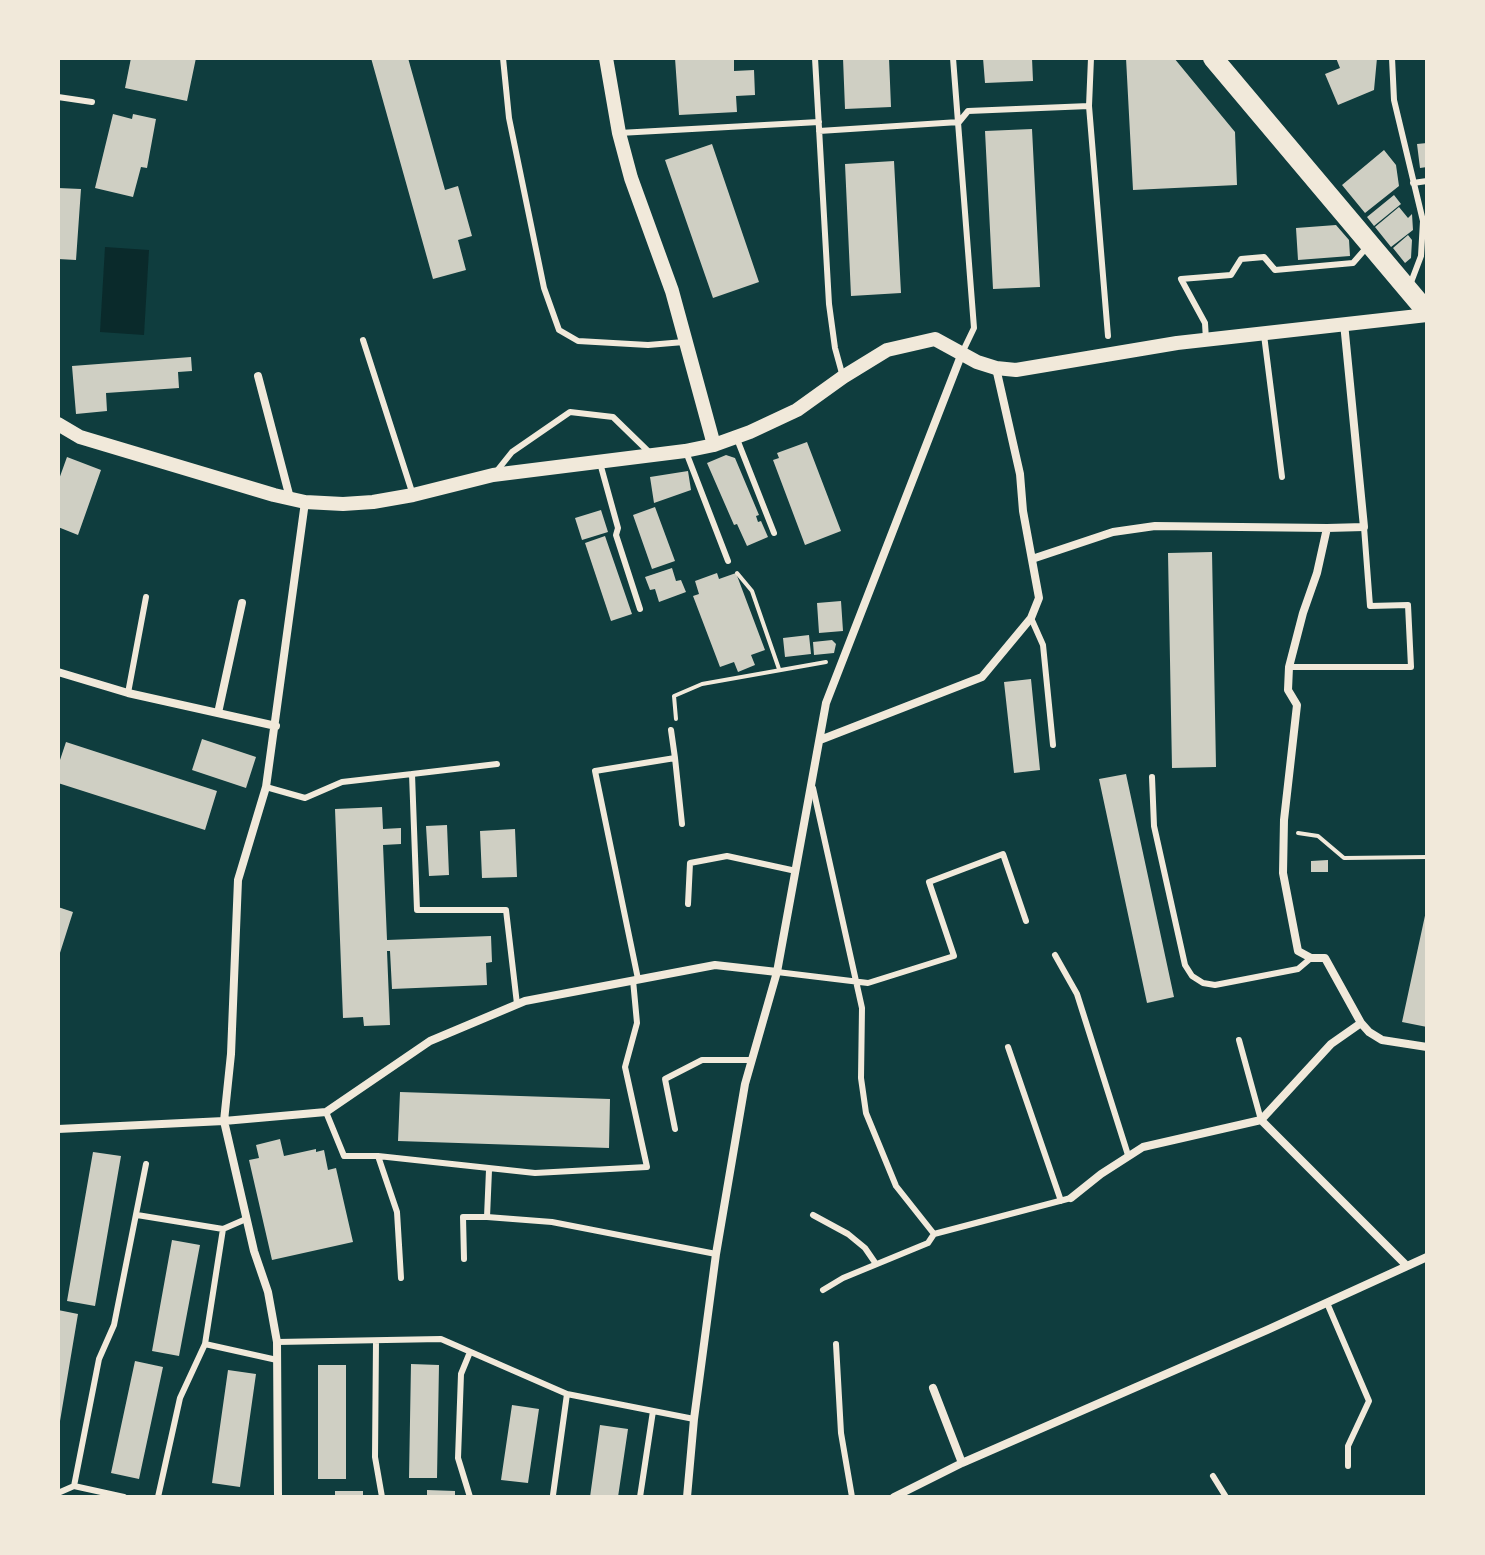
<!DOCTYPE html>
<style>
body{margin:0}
#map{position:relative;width:1485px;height:1555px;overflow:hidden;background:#0f3d3e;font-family:Quicksand,sans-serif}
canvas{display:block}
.frame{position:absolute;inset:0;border:60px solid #f1e9da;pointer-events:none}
</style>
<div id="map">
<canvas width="1485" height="1555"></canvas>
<div class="frame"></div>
</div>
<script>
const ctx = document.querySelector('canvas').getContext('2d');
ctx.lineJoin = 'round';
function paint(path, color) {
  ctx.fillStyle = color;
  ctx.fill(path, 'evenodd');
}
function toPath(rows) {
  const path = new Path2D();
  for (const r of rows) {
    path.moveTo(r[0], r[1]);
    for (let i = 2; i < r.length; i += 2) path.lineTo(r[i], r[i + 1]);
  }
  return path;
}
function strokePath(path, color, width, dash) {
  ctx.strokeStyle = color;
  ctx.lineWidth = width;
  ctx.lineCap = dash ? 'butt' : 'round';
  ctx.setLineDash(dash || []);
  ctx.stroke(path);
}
const water = toPath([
 [105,247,149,250,144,335,100,332]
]);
const building = toPath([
 [131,58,196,58,187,101,125,88],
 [371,58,408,58,445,190,458,186,472,236,458,240,466,270,433,279],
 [675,58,734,58,734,71,754,70,755,95,736,96,737,112,679,115],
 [843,58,889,58,891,107,845,109],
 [983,58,1032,58,1033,81,985,83],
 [1126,58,1174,58,1235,132,1237,185,1133,190],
 [1336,58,1377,58,1374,90,1338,105,1325,74,1340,68],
 [113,114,132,119,133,114,156,119,147,168,141,167,133,197,95,188],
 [1032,129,1040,287,993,289,985,131],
 [1427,143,1427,167,1420,168,1417,144],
 [712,144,759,282,713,298,665,160],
 [1384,150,1396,165,1399,186,1365,213,1342,185],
 [894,161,901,293,851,296,845,164],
 [58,188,81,189,76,260,58,259],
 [1394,195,1401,204,1374,226,1367,217],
 [1399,207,1408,218,1412,214,1413,230,1391,247,1375,227],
 [1336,225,1349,240,1350,256,1298,260,1296,228],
 [1408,235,1412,240,1411,258,1405,263,1393,248],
 [191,357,192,371,178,372,179,388,106,393,107,411,76,414,72,366],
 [807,442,841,531,805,545,773,460,779,458,777,453],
 [726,455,735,458,759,515,756,516,758,522,761,521,768,537,747,546,737,524,734,525,707,463],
 [67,457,101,470,78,535,58,527,58,482],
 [688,471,691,490,654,503,650,477],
 [655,507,675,561,652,569,633,515],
 [601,510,608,532,582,540,575,518],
 [605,536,632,614,611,621,585,543],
 [1212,552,1216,767,1172,768,1168,553],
 [672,568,676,581,681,580,686,592,659,602,655,589,650,590,645,577],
 [717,573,719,579,736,573,765,650,751,655,755,665,738,672,734,662,720,667,693,596,699,594,695,581],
 [841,601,843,631,819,633,817,603],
 [809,635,811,654,785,657,783,638],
 [832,640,836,644,834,653,814,655,813,642],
 [1031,679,1040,770,1014,773,1004,682],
 [202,739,256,757,246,788,192,770],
 [66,742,217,791,205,830,58,783,58,766],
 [1126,774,1174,997,1147,1003,1099,779],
 [382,807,383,829,401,828,401,844,383,845,387,940,491,936,492,962,486,963,487,985,392,989,390,951,387,951,390,1025,364,1026,363,1017,343,1018,335,809],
 [447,825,449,875,429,876,426,826],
 [515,829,517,877,482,878,480,831],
 [1328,860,1328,872,1311,872,1311,861],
 [58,907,73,912,59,956,58,956],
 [1426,911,1427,911,1427,1027,1402,1022],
 [400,1092,610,1099,609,1148,398,1141],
 [280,1139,284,1156,316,1149,316,1152,324,1150,328,1170,336,1168,353,1242,272,1260,249,1160,259,1158,256,1145],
 [93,1152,121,1156,95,1306,67,1301],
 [172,1240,200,1245,179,1356,152,1351],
 [58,1310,78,1314,60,1421,58,1421],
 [135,1361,163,1367,139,1479,111,1473],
 [411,1364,439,1365,437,1478,409,1478],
 [318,1365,346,1365,346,1479,318,1479],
 [228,1370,256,1374,240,1487,212,1483],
 [512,1405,539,1409,528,1483,501,1480],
 [600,1425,628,1429,618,1497,590,1497],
 [427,1490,455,1491,455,1497,427,1497],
 [335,1491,363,1491,363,1497,335,1497]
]);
const path = toPath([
 [737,573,752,591,779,669],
 [676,719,674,696,702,684,826,662],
 [1298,833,1318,836,1344,858,1427,857]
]);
const service = toPath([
 [503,58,509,118,544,288,559,330,578,341,648,345,684,342],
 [815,58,829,304,835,348,843,377],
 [953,58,974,328,962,353],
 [1091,58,1089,106,1108,336],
 [1392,58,1394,100,1423,221,1421,256,1410,285],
 [58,97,92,102],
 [819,131,959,122,968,111,1089,106],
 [619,133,819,122],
 [1413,183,1427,181],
 [1264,335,1282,477],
 [363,340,413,495],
 [1206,340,1205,323,1181,279,1231,275,1241,259,1264,257,1275,270,1353,263,1367,247],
 [737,439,774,533],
 [686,452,728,561],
 [600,463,618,528,616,535,640,609],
 [496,472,512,452,570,412,613,417,651,454],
 [1031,618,1043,645,1053,745],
 [1289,667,1411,667,1408,605,1370,606,1364,527],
 [128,693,146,597],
 [671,730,675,758],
 [412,774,497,764],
 [1152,777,1154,826,1185,965,1192,976,1203,983,1215,985,1298,969,1311,958],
 [266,787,305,798,342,782,412,774,417,910,506,910,517,1004],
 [813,788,862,1008,861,1078,866,1113,896,1186,934,1234,1071,1198],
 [688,904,690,863,727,856,796,871],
 [1055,955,1077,994,1128,1155],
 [777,972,868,983,954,956,929,882,1003,854,1026,921],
 [638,979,595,771,675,758,682,824],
 [1239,1040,1261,1120],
 [1008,1047,1061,1201],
 [326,1112,344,1156,378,1156,535,1173,647,1167,625,1067,637,1023,633,980],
 [675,1129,665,1079,702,1060,752,1060],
 [378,1156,397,1212,401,1278],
 [489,1170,487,1217,552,1222,716,1254],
 [137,1215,223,1229,246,1219],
 [813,1215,848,1234,865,1248,876,1264],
 [464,1259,463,1217,487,1217],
 [823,1290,843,1278,928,1243,934,1234],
 [1327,1303,1369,1401,1348,1446,1348,1466],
 [376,1341,375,1457,382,1497],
 [277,1342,441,1339,567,1394,694,1419],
 [205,1344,277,1360],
 [836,1344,841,1433,852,1497],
 [470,1352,461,1374,458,1458,470,1497],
 [1213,1476,1226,1497],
 [74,1486,99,1359,114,1325,146,1164],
 [58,1493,74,1486,124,1497],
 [553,1495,567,1394],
 [158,1497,180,1398,205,1344,223,1229],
 [640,1497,653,1411]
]);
const minor = toPath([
 [1344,323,1364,527,1327,528,1317,573,1303,613,1289,667,1288,690,1297,705,1284,820,1283,873,1298,951,1311,958,1325,958,1361,1023,1369,1032,1382,1040,1427,1047],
 [258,376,290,498],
 [1032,559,1113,532,1155,526,1327,528],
 [58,672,128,693,276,726],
 [218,713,242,603],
 [820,740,982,677,1031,618,1039,598,1023,511,1020,474,996,368],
 [1361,1023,1331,1044,1261,1120,1407,1266],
 [58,1129,224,1121,326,1112,430,1041,525,1001,715,965,777,972],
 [1071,1198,1101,1174,1143,1147,1261,1120],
 [933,1388,962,1463],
 [278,1497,277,1342,268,1292,254,1251,224,1121,231,1054,238,880,266,787,305,502],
 [687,1497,694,1419,716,1254,745,1084,777,972,826,703,962,353],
 [894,1497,962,1463,1267,1330,1427,1257]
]);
const tertiary = toPath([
 [606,58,619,133,631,178,672,291,714,445],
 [58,424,80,437,274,495,305,502,343,504,373,502,413,495,493,475,685,451,714,445,750,432,797,410,843,377,887,350,935,339,977,362,996,368,1016,370,1177,343,1427,315]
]);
const primary = toPath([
 [1213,58,1427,312]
]);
paint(water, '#0a2a2b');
paint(building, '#cfcfc3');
strokePath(path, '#f1e9da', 4);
strokePath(service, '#f1e9da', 6);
strokePath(minor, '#f1e9da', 8);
strokePath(tertiary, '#f1e9da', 14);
strokePath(primary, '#f1e9da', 20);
</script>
